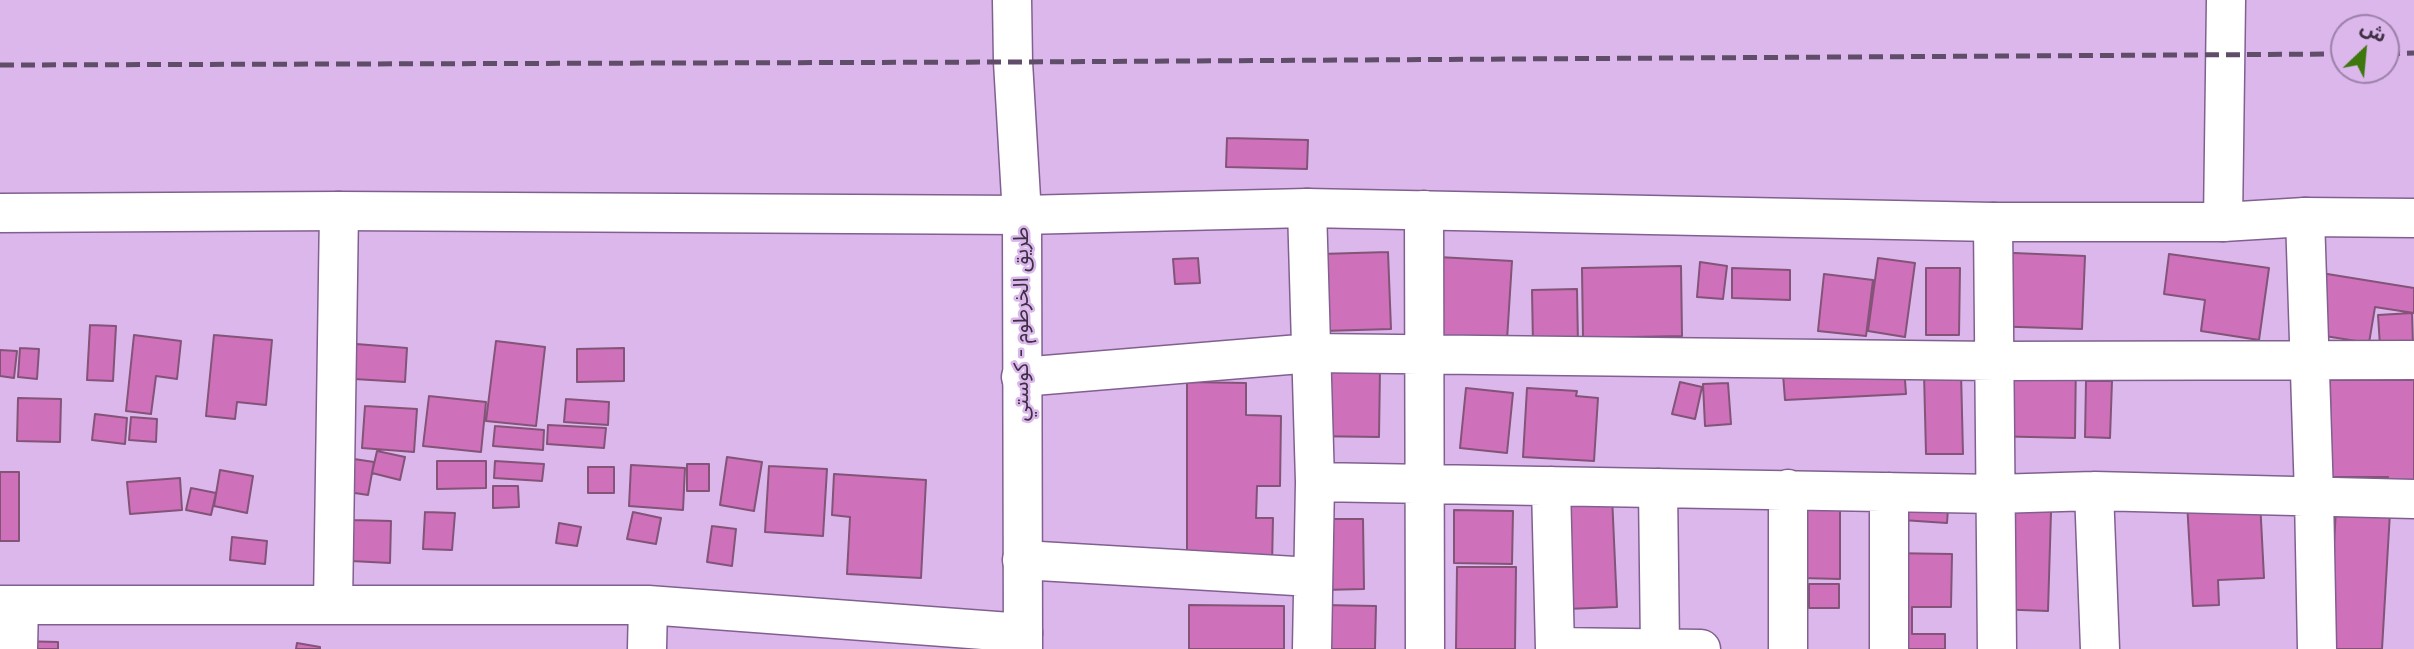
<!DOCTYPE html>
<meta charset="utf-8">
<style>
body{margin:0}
#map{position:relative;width:2414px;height:649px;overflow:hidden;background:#dbb7eb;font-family:"Fira Sans","Noto Sans Arabic",sans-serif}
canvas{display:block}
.north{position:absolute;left:2330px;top:14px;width:70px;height:70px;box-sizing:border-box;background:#dbb7eb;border:2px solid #9c81a8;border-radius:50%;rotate:26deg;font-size:19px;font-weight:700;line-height:28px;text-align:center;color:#3d2f44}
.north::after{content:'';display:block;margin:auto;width:24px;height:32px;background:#3d770d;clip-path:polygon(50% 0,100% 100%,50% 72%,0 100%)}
</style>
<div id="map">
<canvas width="2414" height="649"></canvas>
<div class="north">ش</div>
</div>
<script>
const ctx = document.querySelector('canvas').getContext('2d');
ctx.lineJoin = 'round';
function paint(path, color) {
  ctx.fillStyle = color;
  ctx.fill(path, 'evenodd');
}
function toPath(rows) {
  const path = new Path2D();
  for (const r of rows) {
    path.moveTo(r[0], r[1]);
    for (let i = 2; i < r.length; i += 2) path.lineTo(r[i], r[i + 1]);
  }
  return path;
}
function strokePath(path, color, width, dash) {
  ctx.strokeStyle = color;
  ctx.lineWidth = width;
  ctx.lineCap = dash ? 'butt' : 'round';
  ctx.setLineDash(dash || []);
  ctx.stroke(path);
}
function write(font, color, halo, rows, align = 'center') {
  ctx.font = font + ' "Fira Sans","Noto Sans Arabic",sans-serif';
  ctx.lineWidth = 5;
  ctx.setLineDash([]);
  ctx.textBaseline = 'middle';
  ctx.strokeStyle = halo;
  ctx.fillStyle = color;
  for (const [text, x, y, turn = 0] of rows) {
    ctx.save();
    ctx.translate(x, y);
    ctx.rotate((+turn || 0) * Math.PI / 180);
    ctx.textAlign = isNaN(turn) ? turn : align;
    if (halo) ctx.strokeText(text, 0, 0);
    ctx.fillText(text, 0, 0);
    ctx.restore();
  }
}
const building = toPath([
 [1227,138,1308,140,1307,169,1226,167,1227,138],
 [1388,252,1391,329,1324,331,1321,254,1388,252],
 [1990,252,2085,256,2082,329,1987,326,1990,252],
 [2169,254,2269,268,2259,340,2201,331,2205,300,2164,294,2169,254],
 [1438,257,1512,261,1507,340,1434,336,1438,257],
 [1198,258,1200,283,1175,284,1173,259,1198,258],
 [1878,258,1915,263,1905,337,1868,331,1878,258],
 [1700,262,1727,266,1723,299,1697,297,1700,262],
 [1681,266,1682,336,1583,338,1582,268,1681,266],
 [1732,268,1790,270,1790,300,1732,298,1732,268],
 [1926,268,1960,268,1959,335,1926,335,1926,268],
 [2315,272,2414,288,2414,313,2375,307,2369,343,2306,333,2315,272],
 [1824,274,1873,280,1866,336,1818,331,1824,274],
 [1577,289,1578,345,1533,345,1532,290,1577,289],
 [2412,313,2413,345,2380,346,2378,315,2412,313],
 [90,325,116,326,113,381,87,380,90,325],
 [134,335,181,341,177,379,156,376,151,414,126,411,134,335],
 [214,335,272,340,266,405,237,402,235,419,206,416,214,335],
 [496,341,545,347,536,426,486,421,496,341],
 [356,344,407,348,405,382,354,379,356,344],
 [20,348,39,349,37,379,18,377,20,348],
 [624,348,624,381,577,382,577,349,624,348],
 [0,350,17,351,14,378,0,376,0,350],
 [1988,355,2076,357,2075,438,1987,436,1988,355],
 [1904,366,1906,394,1785,400,1783,374,1904,366],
 [1309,368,1380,368,1379,437,1308,436,1309,368],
 [1961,372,1963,454,1926,454,1924,373,1961,372],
 [2330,380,2414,380,2414,483,2388,483,2388,477,2331,477,2330,380],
 [2086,381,2112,381,2110,438,2085,437,2086,381],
 [1187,382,1246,383,1246,415,1281,416,1280,486,1257,486,1256,518,1273,518,1272,566,1187,564,1187,382],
 [1680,382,1702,387,1695,419,1672,414,1680,382],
 [1728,383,1731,424,1705,426,1703,384,1728,383],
 [1466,388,1513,393,1507,453,1460,448,1466,388],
 [1527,388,1577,391,1576,396,1598,398,1594,461,1523,457,1527,388],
 [429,396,486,402,481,452,423,446,429,396],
 [18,398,61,399,60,442,17,441,18,398],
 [566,399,609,402,608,425,564,422,566,399],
 [365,406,417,409,414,452,362,448,365,406],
 [95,414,127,418,125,444,92,440,95,414],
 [131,417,157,419,156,442,129,440,131,417],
 [548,425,606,428,604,448,547,444,548,425],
 [495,426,544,430,543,450,493,446,495,426],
 [377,451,405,457,400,480,372,473,377,451],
 [727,457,762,462,754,511,720,505,727,457],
 [354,459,374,462,368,495,348,492,354,459],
 [437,461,486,461,486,488,437,489,437,461],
 [495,461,544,464,542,481,494,478,495,461],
 [687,464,709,464,709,491,687,491,687,464],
 [631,465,685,468,683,510,629,506,631,465],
 [769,466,827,469,823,536,765,532,769,466],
 [588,467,614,467,614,493,588,493,588,467],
 [220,470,253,476,247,513,214,506,220,470],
 [0,472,19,472,19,541,0,541,0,472],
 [834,474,926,480,921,578,847,574,850,517,832,515,834,474],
 [180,478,182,510,130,514,127,482,180,478],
 [1998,478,2052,479,2048,611,1994,609,1998,478],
 [2259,481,2264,578,2218,580,2219,605,2193,606,2186,485,2259,481],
 [493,486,518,486,519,507,493,508,493,486],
 [191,488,216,493,211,515,186,510,191,488],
 [1904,492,1949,495,1947,523,1902,520,1904,492],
 [1612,496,1617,607,1566,609,1562,498,1612,496],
 [1801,496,1840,496,1840,579,1801,578,1801,496],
 [2336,509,2390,512,2382,649,2328,649,2336,509],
 [1454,510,1513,511,1512,564,1454,563,1454,510],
 [425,512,455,513,452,550,423,549,425,512],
 [633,512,661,518,656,544,627,539,633,512],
 [1321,519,1363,519,1364,589,1322,590,1321,519],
 [353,520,391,521,390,563,351,561,353,520],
 [559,523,581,527,577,546,556,543,559,523],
 [712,526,736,529,732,566,707,562,712,526],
 [232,537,267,541,265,564,230,560,232,537],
 [1886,553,1952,554,1951,607,1912,607,1912,634,1945,634,1945,649,1885,649,1886,553],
 [1457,567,1516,567,1515,649,1456,649,1457,567],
 [1809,584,1839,584,1839,608,1809,608,1809,584],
 [1189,605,1284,606,1284,649,1189,649,1189,605],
 [1323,605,1376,606,1375,649,1323,649,1323,605],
 [17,641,58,642,58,649,17,649,17,641],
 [297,643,320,647,320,649,296,649,297,643]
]);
const street = toPath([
 [1307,208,1315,482,1312,649],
 [1424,210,1425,649],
 [2305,217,2314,496,2317,649],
 [1993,222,1997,649],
 [2223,222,2226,0],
 [1021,377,1312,353,1994,361,2414,360],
 [1315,482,1995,494,2094,491,2414,499],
 [1551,486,1555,649],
 [1658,488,1660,648],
 [1788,489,1788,649],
 [2094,491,2100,649],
 [1889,492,1889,649],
 [1022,560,1312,577],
 [0,605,648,605,1023,633],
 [333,605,339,211],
 [1555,647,1701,649],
 [18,649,19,605],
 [647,649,648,605]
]);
const secondary = toPath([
 [0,213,339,211,1022,215,1307,208,1993,222,2223,222,2305,217,2414,218]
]);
const highway = toPath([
 [1012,0,1013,62,1022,215,1023,649]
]);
const rail = toPath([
 [2386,54,2414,53],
 [0,65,1013,62,2344,54]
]);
const streetNames = [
 ["طريق الخرطوم - كوستي",1022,324,-90]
];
paint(building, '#ce71ba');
strokePath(building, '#835378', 2);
strokePath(street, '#816090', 41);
strokePath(secondary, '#816090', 41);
strokePath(highway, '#816090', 41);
strokePath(street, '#fff', 38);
strokePath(secondary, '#fff', 38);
strokePath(highway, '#fff', 38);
strokePath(rail, '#604d69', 5, [14, 7]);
write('21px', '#3d2f44', '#dbb7eb', streetNames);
</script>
